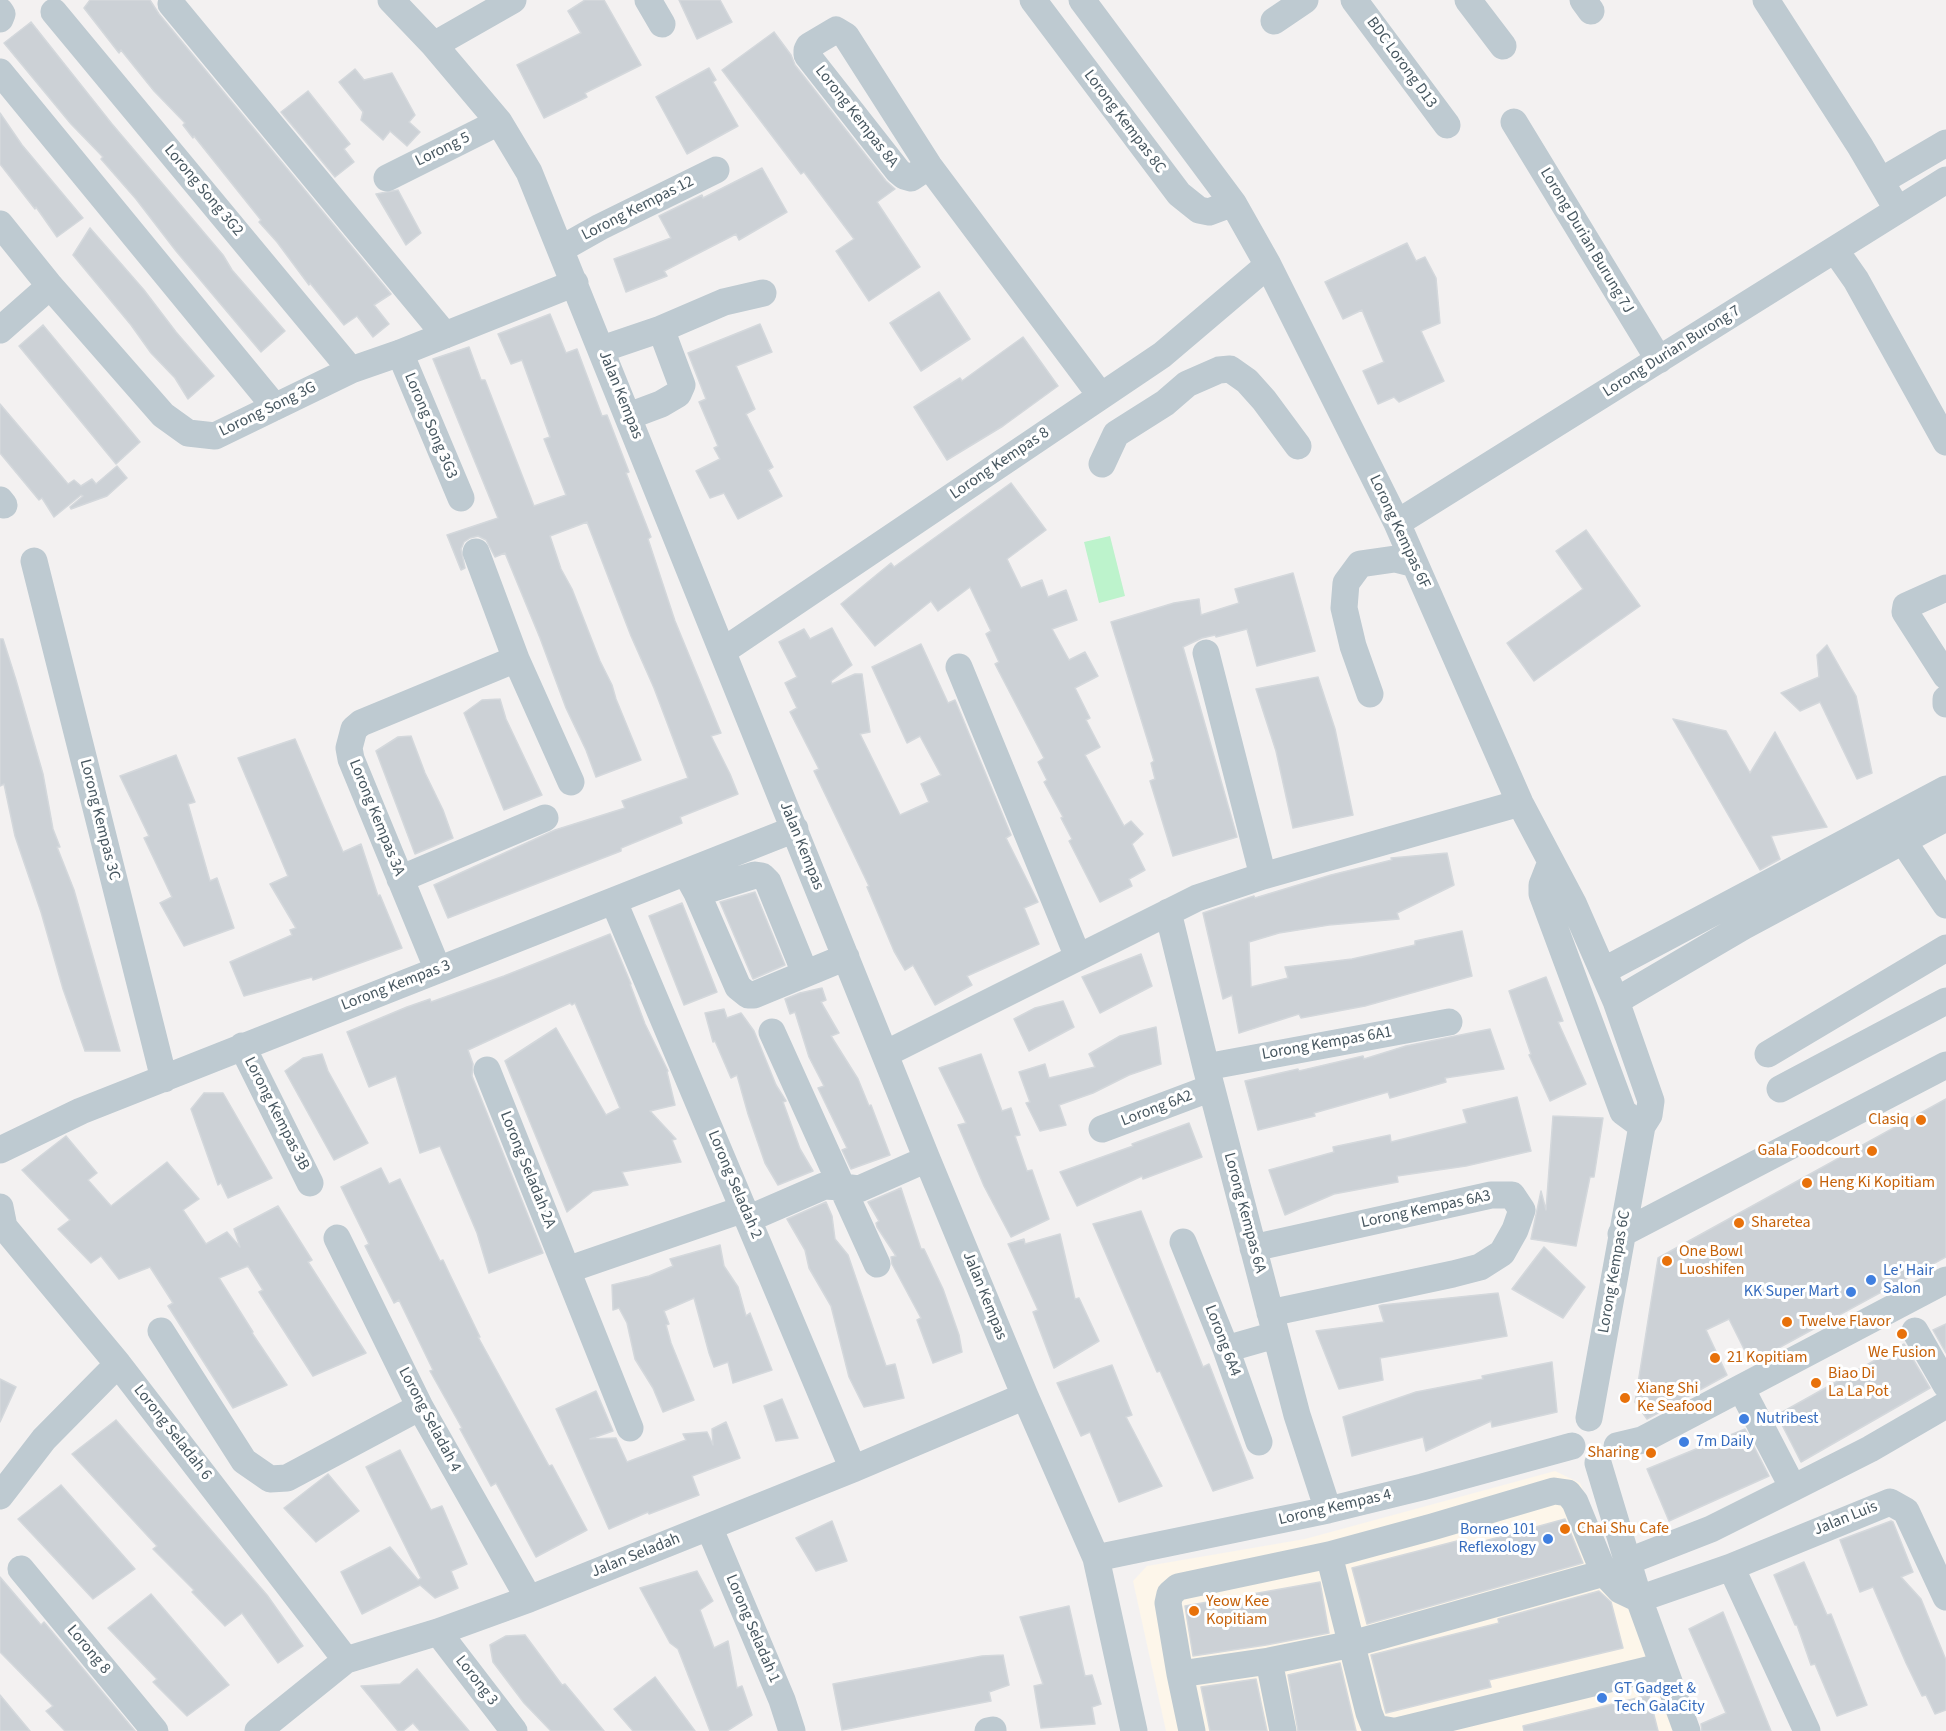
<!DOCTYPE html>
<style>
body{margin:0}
canvas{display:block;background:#f3f1f1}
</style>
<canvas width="1946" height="1731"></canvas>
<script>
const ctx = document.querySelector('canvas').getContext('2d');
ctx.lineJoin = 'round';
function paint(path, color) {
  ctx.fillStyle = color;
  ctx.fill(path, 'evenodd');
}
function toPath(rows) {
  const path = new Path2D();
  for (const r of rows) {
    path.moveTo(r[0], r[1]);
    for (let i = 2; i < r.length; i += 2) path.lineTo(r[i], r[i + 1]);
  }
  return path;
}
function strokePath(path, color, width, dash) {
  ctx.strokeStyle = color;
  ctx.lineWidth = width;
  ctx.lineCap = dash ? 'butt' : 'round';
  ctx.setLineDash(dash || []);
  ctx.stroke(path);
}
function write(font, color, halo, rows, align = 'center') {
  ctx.font = font + ' "Source Sans 3",sans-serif';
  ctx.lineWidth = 6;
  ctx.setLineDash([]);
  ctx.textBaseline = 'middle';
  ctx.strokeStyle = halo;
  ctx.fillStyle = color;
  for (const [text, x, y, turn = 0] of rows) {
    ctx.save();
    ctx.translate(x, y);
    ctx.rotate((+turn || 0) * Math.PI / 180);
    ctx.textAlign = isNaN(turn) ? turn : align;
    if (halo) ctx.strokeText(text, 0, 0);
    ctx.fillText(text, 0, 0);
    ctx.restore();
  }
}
const commercial = toPath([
 [1555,1471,1580,1483,1684,1731,1166,1731,1133,1581,1147,1566,1305,1539]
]);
const green = toPath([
 [1110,536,1125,596,1099,603,1084,542]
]);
const building = toPath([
 [90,0,150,0,159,14,391,294,374,305,389,324,373,337,357,316,344,325,310,283,309,285,277,242,259,222,261,220,194,136,193,138,183,125,185,123,154,91,121,50,119,53,84,8,90,0],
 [585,0,604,0,641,65,585,93,587,97,544,118,517,65,581,33,568,11,585,0],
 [679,0,720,0,732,22,697,39,679,0],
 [31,22,112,124,223,255,232,270,285,331,261,352,176,251,136,199,101,159,103,157,71,124,4,43,31,22],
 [774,32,791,55,795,65,886,181,895,189,877,202,920,267,869,301,836,251,854,239,804,172,801,174,722,70,774,32],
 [709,68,716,80,713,82,738,126,687,154,656,97,709,68],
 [355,69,364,80,392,73,415,115,409,122,420,132,407,146,390,131,383,140,361,120,363,112,339,82,355,69],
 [308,91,350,144,344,149,354,162,335,177,281,112,308,91],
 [0,113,22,145,83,218,57,237,36,207,35,209,0,164,0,113],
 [762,168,787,212,739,240,736,234,664,271,667,276,626,292,614,259,671,238,659,216,702,195,703,198,762,168],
 [398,190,421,233,406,245,376,194,398,190],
 [90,228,144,290,176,332,214,376,188,399,175,378,151,353,131,325,73,255,90,228],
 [1407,243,1416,261,1425,257,1436,278,1440,323,1421,331,1444,381,1399,402,1394,397,1378,404,1363,371,1384,362,1362,310,1343,319,1325,282,1407,243],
 [939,292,970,339,921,371,890,323,939,292],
 [550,314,566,353,577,349,602,416,607,415,629,472,626,473,651,537,648,539,675,621,721,733,711,736,730,774,738,794,680,817,682,823,621,848,621,851,448,918,434,885,555,830,625,808,622,801,688,778,654,688,631,636,587,522,550,536,561,569,572,589,600,661,612,685,616,699,641,760,596,777,586,750,566,708,540,638,505,553,495,557,486,540,478,536,470,538,464,542,461,549,465,568,461,570,447,535,498,518,433,359,469,347,481,380,485,380,534,506,566,495,544,439,550,437,522,360,511,364,498,334,550,314],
 [760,324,772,352,736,366,755,409,746,414,773,467,768,470,782,496,738,519,724,493,710,498,696,471,720,459,714,448,718,446,699,402,706,399,688,353,760,324],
 [43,325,140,442,116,464,19,346,43,325],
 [1023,337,1058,386,1003,426,947,460,914,407,960,378,962,381,1023,337],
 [0,404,68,484,74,480,81,486,92,479,96,484,117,466,127,478,107,496,71,509,70,507,83,496,81,495,54,517,42,498,39,500,0,453,0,404],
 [1011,483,1046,530,1007,559,1021,588,1042,580,1048,597,1066,590,1077,620,1052,629,1069,660,1085,652,1098,676,1075,688,1090,718,1086,720,1100,747,1085,755,1124,826,1131,821,1143,834,1132,844,1145,870,1129,879,1132,886,1100,902,1069,841,1072,839,1061,818,1063,817,1044,782,1047,780,1038,762,1044,758,995,664,999,662,986,634,991,631,970,587,938,611,931,601,875,646,841,604,891,563,894,567,1011,483],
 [1586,530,1640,606,1534,681,1507,643,1583,589,1556,551,1586,530],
 [1293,573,1315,651,1257,666,1247,629,1216,637,1215,635,1202,638,1183,647,1237,837,1173,856,1150,781,1155,779,1151,763,1154,761,1111,622,1174,603,1199,599,1201,615,1239,603,1235,589,1293,573],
 [832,628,852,665,831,681,832,684,855,674,862,674,870,732,860,734,900,815,929,802,921,784,941,775,920,736,907,743,872,667,921,644,948,703,955,700,1011,835,1006,838,1038,902,1024,908,1039,944,967,976,972,985,935,1005,913,965,905,970,894,951,867,887,869,886,814,771,819,769,790,712,797,708,785,683,797,677,779,642,804,629,810,639,832,628],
 [0,639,3,639,16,680,43,774,53,829,60,847,57,847,74,890,120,1051,85,1051,63,989,41,912,15,836,4,784,0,786,0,639],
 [1827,645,1856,696,1872,773,1857,779,1820,702,1800,711,1781,693,1819,677,1817,655,1827,645],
 [1318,677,1335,729,1353,815,1293,828,1276,751,1256,689,1318,677],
 [500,699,506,719,542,795,504,810,464,713,482,700,500,699],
 [1673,719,1726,731,1750,773,1775,732,1827,827,1771,836,1780,859,1760,870,1673,719],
 [411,736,425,773,443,810,453,838,415,854,376,751,398,737,411,736],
 [295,739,343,852,361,844,378,896,380,895,402,948,313,980,312,977,244,996,230,962,292,935,290,930,296,928,270,884,288,876,238,758,295,739],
 [176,755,195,802,188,804,210,881,217,878,234,928,184,946,160,903,172,897,144,838,149,836,120,776,176,755],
 [1447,853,1454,885,1397,913,1399,919,1329,925,1279,933,1249,942,1251,987,1288,978,1285,967,1352,959,1415,945,1415,941,1462,931,1472,976,1365,1006,1301,1018,1299,1014,1239,1033,1232,995,1223,999,1203,913,1254,896,1255,898,1331,875,1392,860,1391,858,1447,853],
 [755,892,785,965,753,979,720,902,755,892],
 [682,903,717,992,684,1005,649,916,682,903],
 [610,934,631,984,630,984,645,1024,668,1071,667,1072,675,1105,650,1111,676,1139,672,1140,681,1162,622,1172,628,1185,593,1191,567,1212,505,1061,556,1028,606,1115,620,1108,575,1003,572,1005,570,1003,468,1050,473,1064,472,1076,543,1253,489,1273,477,1233,440,1146,420,1153,396,1076,369,1087,347,1032,407,1007,430,999,431,1002,504,976,610,934],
 [1141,954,1152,986,1100,1013,1082,977,1141,954],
 [1546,977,1563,1021,1558,1022,1586,1084,1550,1101,1529,1055,1531,1054,1509,991,1546,977],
 [822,988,826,1000,821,1002,839,1033,831,1036,858,1079,869,1106,871,1105,890,1155,851,1169,842,1150,847,1148,818,1088,824,1086,809,1057,795,1012,790,1014,785,999,800,993,822,988],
 [1063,1001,1074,1027,1029,1051,1014,1019,1035,1008,1063,1001],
 [724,1009,727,1018,741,1013,754,1031,776,1085,786,1101,783,1102,800,1149,813,1171,778,1185,765,1163,748,1114,737,1075,731,1078,715,1041,713,1042,705,1013,724,1009],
 [1156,1027,1161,1064,1129,1075,1093,1093,1059,1105,1066,1125,1040,1131,1026,1103,1030,1102,1019,1072,1045,1064,1049,1078,1095,1067,1089,1054,1120,1036,1156,1027],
 [1490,1029,1504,1069,1445,1078,1446,1082,1390,1098,1388,1092,1314,1113,1315,1116,1258,1130,1245,1081,1298,1069,1299,1071,1363,1056,1364,1059,1406,1046,1490,1029],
 [322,1054,328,1071,368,1143,334,1160,285,1071,303,1058,322,1054],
 [981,1054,1002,1111,1011,1108,1020,1135,1015,1136,1027,1171,1032,1170,1049,1219,1011,1237,984,1186,958,1125,966,1123,939,1068,981,1054],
 [204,1093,223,1093,272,1178,228,1198,221,1183,218,1185,191,1109,204,1093],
 [1517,1097,1531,1151,1466,1166,1397,1176,1398,1182,1334,1194,1285,1215,1269,1170,1334,1152,1333,1147,1390,1135,1391,1142,1467,1123,1463,1110,1517,1097],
 [1946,1099,1946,1257,1751,1363,1729,1319,1706,1330,1727,1375,1647,1419,1635,1402,1658,1258,1946,1099],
 [1553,1116,1603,1118,1594,1177,1590,1177,1576,1246,1531,1239,1541,1191,1546,1210,1553,1116],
 [1189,1123,1202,1157,1143,1179,1142,1176,1077,1206,1060,1172,1133,1146,1132,1144,1189,1123],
 [66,1136,97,1173,88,1180,111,1206,167,1162,199,1199,183,1210,206,1244,227,1232,240,1247,234,1229,278,1206,312,1260,308,1262,366,1353,313,1376,259,1292,263,1290,248,1266,219,1278,253,1332,252,1333,287,1385,233,1408,168,1306,173,1303,150,1267,119,1279,101,1256,91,1263,58,1229,70,1220,22,1170,66,1136],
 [381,1168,389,1184,400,1179,440,1261,443,1260,450,1275,480,1337,478,1337,549,1466,552,1465,587,1530,536,1557,496,1483,491,1486,460,1429,462,1428,430,1371,433,1370,399,1300,394,1303,365,1246,369,1244,341,1187,381,1168],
 [901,1188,921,1249,924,1249,943,1289,959,1335,962,1352,933,1363,917,1320,921,1318,892,1264,891,1257,896,1256,877,1227,876,1223,879,1221,868,1202,901,1188],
 [826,1202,832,1216,835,1239,848,1255,886,1366,895,1364,904,1398,864,1407,849,1377,831,1306,809,1268,805,1250,787,1219,826,1202],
 [1141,1211,1203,1367,1209,1364,1253,1478,1213,1491,1160,1371,1157,1372,1093,1224,1141,1211],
 [1060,1234,1075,1299,1079,1298,1099,1341,1054,1368,1033,1312,1038,1310,1008,1244,1024,1239,1025,1244,1060,1234],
 [720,1245,724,1266,738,1287,746,1316,750,1313,772,1370,733,1383,728,1362,714,1367,709,1353,694,1298,664,1311,669,1324,666,1325,671,1343,694,1400,663,1412,653,1388,635,1359,627,1323,619,1308,613,1310,612,1285,649,1276,673,1266,670,1259,720,1245],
 [1544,1247,1585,1287,1563,1318,1512,1289,1544,1247],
 [1498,1293,1507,1336,1380,1358,1383,1380,1339,1389,1316,1331,1384,1322,1379,1306,1382,1305,1498,1293],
 [1946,1324,1946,1353,1933,1330,1946,1324],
 [1904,1344,1930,1388,1801,1462,1777,1415,1904,1344],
 [1552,1362,1557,1412,1492,1427,1491,1421,1426,1451,1423,1437,1352,1456,1343,1417,1416,1392,1483,1379,1482,1376,1552,1362],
 [1112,1365,1132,1415,1126,1417,1162,1486,1119,1502,1090,1432,1081,1436,1057,1383,1112,1365],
 [0,1379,16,1387,0,1422,0,1379],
 [596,1391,613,1431,590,1439,616,1438,627,1462,686,1440,683,1434,707,1432,713,1445,712,1429,726,1422,740,1458,692,1476,699,1495,649,1514,648,1512,609,1529,556,1409,596,1391],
 [782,1399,798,1438,776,1441,764,1406,782,1399],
 [116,1420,267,1595,303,1646,278,1663,242,1613,225,1626,192,1592,194,1590,153,1549,157,1546,72,1454,116,1420],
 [1745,1429,1769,1476,1669,1521,1647,1469,1745,1429],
 [400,1450,431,1510,442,1506,467,1564,451,1571,458,1588,435,1598,420,1585,362,1614,341,1572,390,1547,418,1580,421,1578,366,1467,400,1450],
 [328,1474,359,1511,316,1542,284,1508,328,1474],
 [61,1485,135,1569,93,1599,18,1519,61,1485],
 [1565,1519,1583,1563,1367,1624,1352,1568,1457,1541,1459,1548,1565,1519],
 [832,1521,847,1561,816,1571,796,1538,832,1521],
 [1891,1521,1893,1522,1913,1572,1901,1577,1921,1599,1946,1660,1946,1710,1935,1714,1926,1695,1922,1696,1906,1663,1873,1587,1860,1592,1840,1540,1891,1521],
 [1804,1562,1827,1615,1831,1614,1867,1705,1837,1716,1815,1664,1811,1665,1797,1625,1795,1625,1774,1575,1804,1562],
 [697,1571,713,1601,700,1610,714,1648,728,1641,737,1688,742,1686,752,1715,727,1731,710,1731,678,1649,670,1643,640,1588,697,1571],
 [0,1577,41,1625,44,1622,135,1731,65,1731,46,1711,53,1706,0,1652,0,1577],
 [1320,1582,1329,1633,1266,1645,1193,1656,1185,1606,1320,1582],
 [1599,1591,1611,1602,1623,1648,1489,1680,1491,1687,1386,1713,1371,1655,1499,1623,1498,1619,1599,1591],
 [151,1594,229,1685,187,1716,153,1682,157,1679,108,1628,151,1594],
 [1069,1606,1085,1676,1092,1675,1101,1704,1092,1707,1095,1724,1041,1728,1034,1686,1043,1684,1020,1617,1069,1606],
 [1723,1612,1771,1731,1702,1731,1701,1724,1726,1713,1689,1629,1723,1612],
 [525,1635,562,1685,565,1684,604,1731,551,1731,524,1703,493,1662,490,1645,506,1636,525,1635],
 [1003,1655,1009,1685,989,1692,991,1701,842,1730,833,1684,982,1656,1003,1655],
 [1340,1663,1356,1731,1298,1731,1288,1675,1340,1663],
 [417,1669,469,1731,420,1731,413,1723,403,1731,398,1731,361,1686,400,1684,417,1669],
 [655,1677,695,1731,633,1731,614,1709,655,1677],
 [1256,1679,1267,1731,1210,1731,1201,1687,1256,1679],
 [0,1695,30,1731,0,1731,0,1695],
 [1649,1695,1658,1731,1524,1731,1523,1726,1649,1695]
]);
const minor = toPath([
 [391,0,434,45,499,122,529,172,927,1159,1025,1396,1096,1558,1134,1731],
 [648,0,662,24],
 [1033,0,1179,194,1199,210,1209,212,1233,203],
 [1082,0,1233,203,1268,265,1397,523,1520,803,1573,903,1616,1001,1651,1101,1649,1115,1642,1126],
 [1354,0,1447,125],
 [1468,0,1503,46],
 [1583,0,1591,11],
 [1766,0,1860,146,1897,209],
 [171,4,445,335],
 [0,11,2,14,0,19],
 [54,12,351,370],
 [1274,21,1305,0],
 [434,45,513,0],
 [0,72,275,407],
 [1514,122,1659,360],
 [929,166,911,178,904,176,898,171,807,55,807,50,809,46,836,30,846,36,929,166,1101,396],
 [387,178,499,122],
 [1881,181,1946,143],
 [0,224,50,286,163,415,188,433,215,436,351,370,400,353,575,283],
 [561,249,600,227,716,170],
 [1835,250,1856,280,1946,442],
 [0,330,50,286],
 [602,349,661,329],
 [400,353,461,498],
 [629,416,661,404,678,394,682,385,661,329,724,302,763,293],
 [1102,464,1116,434,1165,403,1187,384,1219,370,1230,369,1247,381,1264,400,1298,446],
 [0,500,4,505],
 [1397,523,1946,180],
 [34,561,164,1079],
 [1946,588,1906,606,1905,612,1946,676],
 [723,651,1162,355,1268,265],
 [1206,653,1263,876],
 [516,659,571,782],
 [959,667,1078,957],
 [1370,694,1353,646,1344,608,1346,583,1360,564,1395,559,1415,564],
 [1946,699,1946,704],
 [1903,841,1946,905],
 [1551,862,1542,885,1542,894,1623,1112,1642,1126,1589,1418],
 [686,873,697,893,738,987,748,995,754,995,846,957],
 [400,879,545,818],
 [697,893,755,875,762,876,768,882,805,973],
 [614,902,853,1469],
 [1168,912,1206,1067,1297,1415,1328,1510],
 [438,970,351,759,349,748,354,729,361,723,516,659,476,552],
 [1603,971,1946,789],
 [1616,1001,1744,926,1946,818],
 [772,1032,842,1187,859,1189,927,1159],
 [242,1046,310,1183],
 [885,1054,1197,898,1263,876,1520,803],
 [1768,1054,1946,948],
 [1206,1067,1449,1022],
 [487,1070,630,1428],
 [1780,1089,1946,1001],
 [1102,1129,1211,1088],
 [0,1150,81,1111,795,829],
 [0,1207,4,1227,118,1364,346,1660],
 [748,1219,824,1186,842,1187,877,1264],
 [1621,1234,1946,1065],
 [337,1238,420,1407,529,1599],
 [1183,1242,1226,1349,1259,1442],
 [1253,1248,1491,1195,1512,1195,1522,1210,1515,1230,1502,1253,1480,1267,1453,1274,1270,1313],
 [567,1270,744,1209],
 [161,1331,244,1461,270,1479,287,1478,420,1407],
 [1915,1331,1946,1385],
 [1226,1349,1275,1335],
 [1741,1388,1793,1488],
 [1617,1446,1642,1440,1946,1280],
 [1598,1463,1639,1599,1687,1731],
 [0,1496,44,1439,118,1364],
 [709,1527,782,1700,792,1731],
 [1329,1555,1369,1713,1375,1728,1393,1731],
 [1096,1558,1328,1510,1422,1487,1572,1446],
 [1629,1561,1711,1529,1793,1488,1870,1449,1946,1405],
 [1731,1567,1807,1731],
 [21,1569,155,1731],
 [1639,1599,1731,1567,1890,1502,1906,1511,1946,1597],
 [438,1632,514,1731],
 [1269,1661,1283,1731],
 [1180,1674,1269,1661,1352,1644,1604,1573],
 [258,1731,346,1660,438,1632,529,1599,853,1469,1025,1396],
 [988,1731,993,1730],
 [1192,1731,1180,1674,1168,1603,1170,1594,1178,1587,1329,1555,1432,1527,1554,1491,1568,1493,1575,1502,1604,1573,1620,1590,1639,1599],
 [1396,1731,1663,1666]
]);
const markers = [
 [1921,1120,6,"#e8710a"],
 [1872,1151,6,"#e8710a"],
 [1807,1183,6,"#e8710a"],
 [1739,1223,6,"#e8710a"],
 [1667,1261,6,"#e8710a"],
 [1871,1280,6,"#3f7fe0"],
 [1851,1292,6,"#3f7fe0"],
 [1787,1322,6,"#e8710a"],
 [1902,1334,6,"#e8710a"],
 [1715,1358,6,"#e8710a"],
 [1816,1383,6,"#e8710a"],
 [1625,1398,6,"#e8710a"],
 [1744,1419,6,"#3f7fe0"],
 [1684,1442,6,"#3f7fe0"],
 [1651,1453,6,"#e8710a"],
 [1565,1529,6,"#e8710a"],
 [1548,1539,6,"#3f7fe0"],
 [1194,1611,6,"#e8710a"],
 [1602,1698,6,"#3f7fe0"]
];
const streetNames = [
 ["BDC Lorong D13",1401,63,54],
 ["Lorong Kempas 8A",856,117,52],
 ["Lorong Kempas 8C",1124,122,53],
 ["Lorong 5",443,150,-26],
 ["Lorong Song 3G2",203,191,50],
 ["Lorong Kempas 12",638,209,-27],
 ["Lorong Durian Burung 7J",1586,241,59],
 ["Lorong Durian Burong 7",1672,352,-32],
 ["Jalan Kempas",620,395,68],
 ["Lorong Song 3G",268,410,-26],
 ["Lorong Song 3G3",430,426,67],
 ["Lorong Kempas 8",1000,464,-34],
 ["Lorong Kempas 6F",1399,532,65],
 ["Lorong Kempas 3A",376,818,68],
 ["Lorong Kempas 3C",99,820,76],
 ["Jalan Kempas",801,846,68],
 ["Lorong Kempas 3",396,986,-21],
 ["Lorong Kempas 6A1",1327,1044,-10],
 ["Lorong 6A2",1157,1109,-21],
 ["Lorong Kempas 3B",276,1114,63],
 ["Lorong Seladah 2A",527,1170,68],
 ["Lorong Seladah 2",734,1185,67],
 ["Lorong Kempas 6A3",1426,1210,-12],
 ["Lorong Kempas 6A",1244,1213,75],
 ["Lorong Kempas 6C",1615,1272,-80],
 ["Jalan Kempas",984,1296,68],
 ["Lorong 6A4",1222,1341,69],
 ["Lorong Seladah 4",429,1420,62],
 ["Lorong Seladah 6",172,1433,52],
 ["Lorong Kempas 4",1335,1508,-13],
 ["Jalan Luis",1846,1519,-22],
 ["Jalan Seladah",636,1556,-22],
 ["Lorong Seladah 1",752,1629,67],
 ["Lorong 8",88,1650,50],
 ["Lorong 3",476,1681,52]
];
const foodNames = [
 ["Clasiq",1909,1120,"right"],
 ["Gala Foodcourt",1860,1151,"right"],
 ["Heng Ki Kopitiam",1819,1183],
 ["Sharetea",1751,1223],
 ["One Bowl",1679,1252],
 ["Luoshifen",1679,1270],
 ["Twelve Flavor",1799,1322],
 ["We Fusion",1902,1353,"center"],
 ["21 Kopitiam",1727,1358],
 ["Biao Di",1828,1374],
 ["La La Pot",1828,1392],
 ["Xiang Shi",1637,1389],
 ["Ke Seafood",1637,1407],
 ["Sharing",1639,1453,"right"],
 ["Chai Shu Cafe",1577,1529],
 ["Yeow Kee",1206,1602],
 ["Kopitiam",1206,1620]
];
const shopNames = [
 ["Le' Hair",1883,1271],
 ["Salon",1883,1289],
 ["KK Super Mart",1839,1292,"right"],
 ["Nutribest",1756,1419],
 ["7m Daily",1696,1442],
 ["Borneo 101",1536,1530,"right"],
 ["Reflexology",1536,1548,"right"],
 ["GT Gadget &",1614,1689],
 ["Tech GalaCity",1614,1707]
];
paint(commercial, '#fdf6ea');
paint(green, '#bdf3cc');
paint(building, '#ccd1d6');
strokePath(building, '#d4d8dc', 1.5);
strokePath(minor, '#becad1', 27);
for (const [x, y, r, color] of markers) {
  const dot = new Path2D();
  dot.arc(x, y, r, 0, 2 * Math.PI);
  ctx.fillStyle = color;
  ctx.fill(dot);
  strokePath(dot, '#fff', 2);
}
write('16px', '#475760', '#fff', streetNames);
write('16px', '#c56008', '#fff', foodNames, 'left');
write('16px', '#366cbe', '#fff', shopNames, 'left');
</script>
